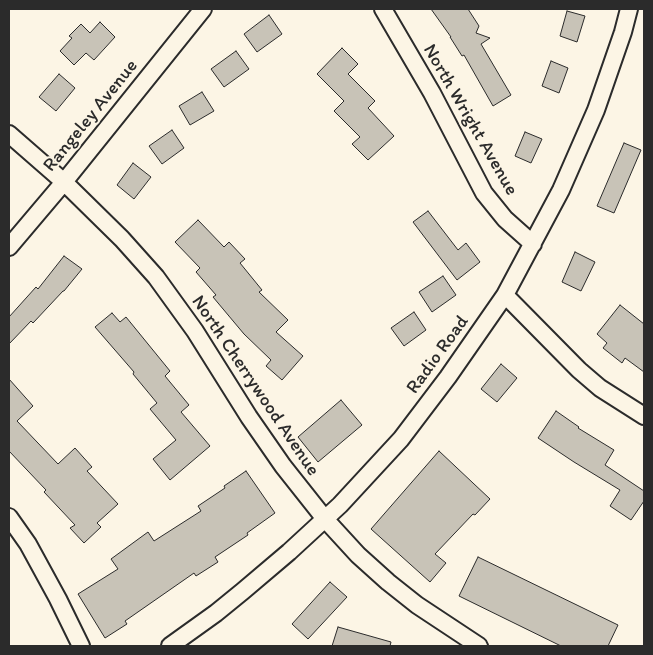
<!DOCTYPE html>
<style>
body{margin:0}
#map{position:relative;width:653px;height:655px;overflow:hidden;background:#fcf5e5;font-family:Itim,sans-serif}
canvas{display:block}
.frame{position:absolute;inset:0;border:10px solid #2b2b2b;pointer-events:none}
</style>
<div id="map">
<canvas width="653" height="655"></canvas>
<div class="frame"></div>
</div>
<script>
const ctx = document.querySelector('canvas').getContext('2d');
ctx.lineJoin = 'round';
function paint(path, color) {
  ctx.fillStyle = color;
  ctx.fill(path, 'evenodd');
}
function toPath(rows) {
  const path = new Path2D();
  for (const r of rows) {
    path.moveTo(r[0], r[1]);
    for (let i = 2; i < r.length; i += 2) path.lineTo(r[i], r[i + 1]);
  }
  return path;
}
function strokePath(path, color, width, dash) {
  ctx.strokeStyle = color;
  ctx.lineWidth = width;
  ctx.lineCap = dash ? 'butt' : 'round';
  ctx.setLineDash(dash || []);
  ctx.stroke(path);
}
function write(font, color, halo, rows, align = 'center') {
  ctx.font = font + ' Itim,sans-serif';
  ctx.lineWidth = 4;
  ctx.setLineDash([]);
  ctx.textBaseline = 'middle';
  ctx.strokeStyle = halo;
  ctx.fillStyle = color;
  for (const [text, x, y, turn = 0] of rows) {
    ctx.save();
    ctx.translate(x, y);
    ctx.rotate((+turn || 0) * Math.PI / 180);
    ctx.textAlign = isNaN(turn) ? turn : align;
    if (halo) ctx.strokeText(text, 0, 0);
    ctx.fillText(text, 0, 0);
    ctx.restore();
  }
}
const building = toPath([
 [431,9,468,9,479,26,476,33,490,38,481,44,511,95,493,106,464,55,462,56,450,37,451,37,431,9],
 [567,11,585,16,577,42,560,36,567,11],
 [269,15,282,34,257,52,244,34,269,15],
 [100,22,115,37,94,60,86,53,74,65,60,51,72,38,69,36,81,24,90,33,100,22],
 [342,48,358,64,348,74,375,101,368,108,394,136,368,160,352,144,360,137,334,111,344,101,317,74,342,48],
 [236,51,249,69,224,87,211,69,236,51],
 [551,61,568,68,559,93,542,86,551,61],
 [59,74,75,88,56,111,39,97,59,74],
 [202,92,214,111,190,125,179,106,202,92],
 [172,130,184,148,162,164,149,146,172,130],
 [525,132,542,139,531,163,515,156,525,132],
 [624,143,641,150,614,213,597,206,624,143],
 [133,163,151,177,134,199,117,185,133,163],
 [428,211,458,250,466,243,480,262,457,280,413,222,428,211],
 [198,220,224,247,229,242,245,259,240,263,262,290,259,292,288,320,276,332,303,356,282,380,266,366,271,360,244,334,213,297,216,295,196,272,200,268,175,242,198,220],
 [575,252,595,262,581,291,562,282,575,252],
 [64,256,82,269,64,291,63,291,33,323,31,321,9,344,9,317,36,287,38,289,64,256],
 [443,276,456,295,432,312,419,292,443,276],
 [620,305,644,324,644,372,625,358,622,363,603,348,607,343,597,334,620,305],
 [414,312,426,330,404,346,391,328,414,312],
 [112,313,120,322,126,317,170,371,165,376,189,405,181,412,210,446,170,480,153,459,176,440,150,409,157,403,133,374,134,372,95,327,112,313],
 [501,364,517,378,497,402,481,389,501,364],
 [9,379,33,406,17,421,58,464,75,448,92,467,87,471,118,504,97,523,101,527,84,543,70,528,75,525,44,492,46,490,9,451,9,379],
 [341,400,362,425,318,462,298,437,341,400],
 [556,411,579,427,578,428,614,450,605,465,644,491,644,501,631,520,610,506,620,490,574,462,538,438,556,411],
 [439,451,490,499,475,515,473,514,435,554,446,563,430,582,371,529,439,451],
 [246,471,275,513,247,533,248,535,215,557,218,562,196,576,194,573,125,621,127,624,105,638,78,594,118,569,111,559,148,532,154,541,201,511,198,506,225,488,224,486,246,471],
 [478,557,618,625,608,646,561,646,459,596,478,557],
 [330,582,347,597,308,639,292,624,330,582],
 [338,627,391,642,390,646,332,646,338,627]
]);
const street = toPath([
 [383,9,432,93,484,193,505,219,533,244],
 [9,134,64,182,122,239,156,277,195,331,249,417,283,466,325,519,358,555,388,582,417,605,479,646],
 [9,247,64,182,203,9],
 [505,295,579,370,600,388,644,416],
 [9,517,28,544,58,599,81,646],
 [170,646,216,613,243,591,289,552,340,505,401,439,448,377,505,295,561,190,596,110,623,32,629,9]
]);
const streetNames = [
 ["Rangeley Avenue",91,116,-51],
 ["North Wright Avenue",470,120,60],
 ["Radio Road",438,355,-54],
 ["North Cherrywood Avenue",255,386,56]
];
paint(building, '#c8c3b7');
strokePath(building, '#2b2b2b', 1);
strokePath(street, '#2b2b2b', 20);
strokePath(street, '#fcf5e5', 16);
write('19px', '#2b2b2b', '#fcf5e5', streetNames);
</script>
